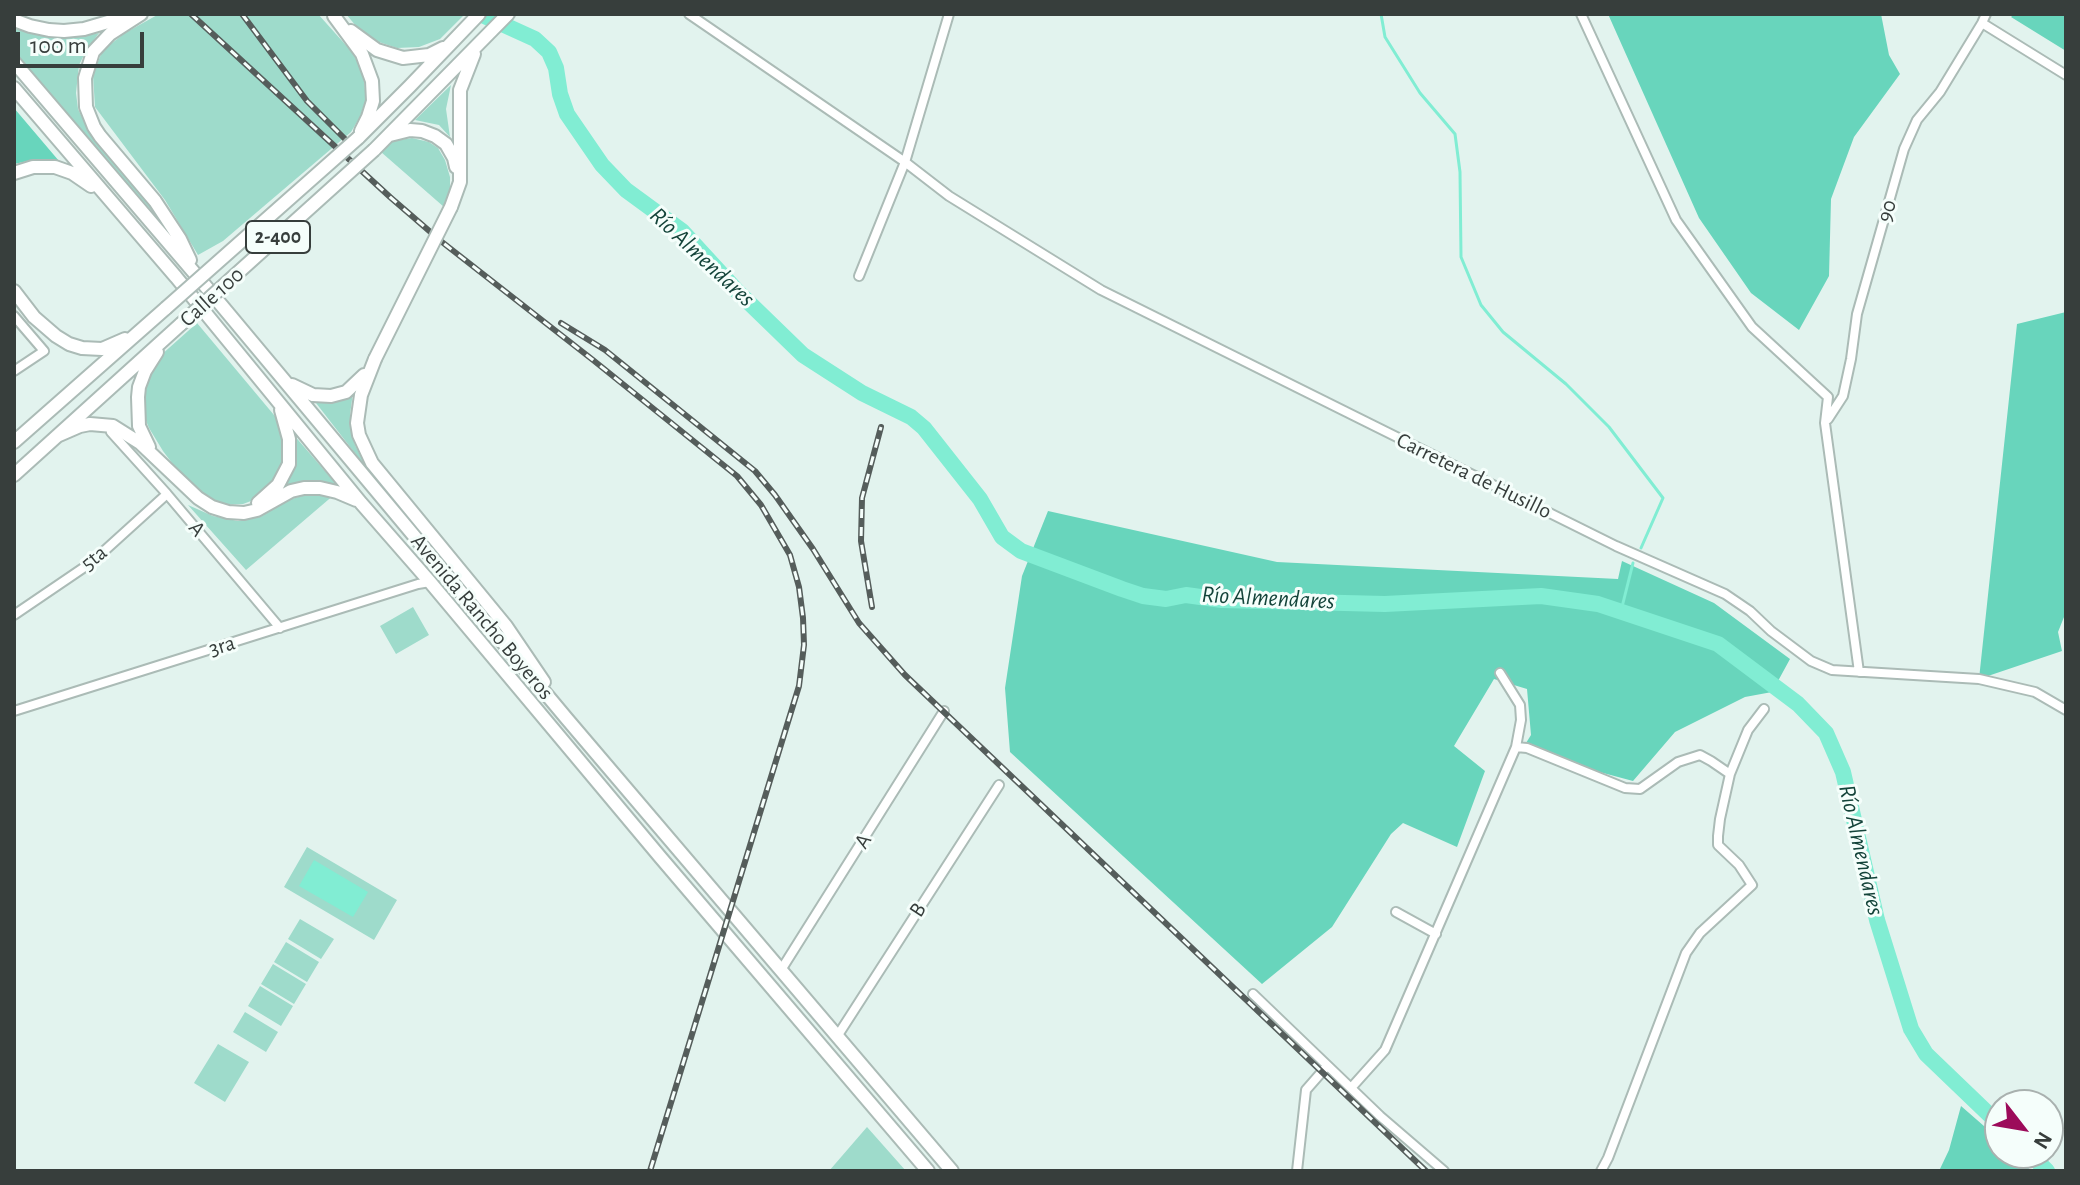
<!DOCTYPE html>
<meta charset="utf-8">
<style>
body{margin:0}
#map{position:relative;width:2080px;height:1185px;overflow:hidden;background:#e2f3ee;font-family:"Alegreya Sans",sans-serif}
canvas{display:block}
.frame{position:absolute;inset:0;border:16px solid #373e3c;pointer-events:none}
.north{position:absolute;left:1984px;top:1089px;width:80px;height:80px;box-sizing:border-box;background:#f5fefb;border:2px solid #a9b1af;border-radius:50%;rotate:121deg;font-size:22px;font-weight:700;line-height:32px;text-align:center;color:#373e3c}
.north::after{content:'';display:block;margin:auto;width:28px;height:36px;background:#9c0b5a;clip-path:polygon(50% 0,100% 100%,50% 72%,0 100%)}
.scale{position:absolute;left:16px;top:32px;width:128px;height:36px;box-sizing:border-box;border:4px solid #373e3c;border-top:0;padding-left:10px;font-size:24px;line-height:28px;white-space:nowrap;color:#373e3c;-webkit-text-stroke:6px #f5fefb;paint-order:stroke}
</style>
<div id="map">
<canvas width="2080" height="1185"></canvas>
<div class="frame"></div>
<div class="north">N</div>
<div class="scale">100 m</div>
</div>
<script>
const ctx = document.querySelector('canvas').getContext('2d');
ctx.lineJoin = 'round';
function paint(path, color) {
  ctx.fillStyle = color;
  ctx.fill(path, 'evenodd');
}
function toPath(rows) {
  const path = new Path2D();
  for (const r of rows) {
    path.moveTo(r[0], r[1]);
    for (let i = 2; i < r.length; i += 2) path.lineTo(r[i], r[i + 1]);
  }
  return path;
}
function strokePath(path, color, width, dash) {
  ctx.strokeStyle = color;
  ctx.lineWidth = width;
  ctx.lineCap = dash ? 'butt' : 'round';
  ctx.setLineDash(dash || []);
  ctx.stroke(path);
}
function write(font, color, halo, rows, align = 'center') {
  ctx.font = font + ' "Alegreya Sans",sans-serif';
  ctx.lineWidth = 6;
  ctx.setLineDash([]);
  ctx.textBaseline = 'middle';
  ctx.strokeStyle = halo;
  ctx.fillStyle = color;
  for (const [text, x, y, turn = 0] of rows) {
    ctx.save();
    ctx.translate(x, y);
    ctx.rotate((+turn || 0) * Math.PI / 180);
    ctx.textAlign = isNaN(turn) ? turn : align;
    if (halo) ctx.strokeText(text, 0, 0);
    ctx.fillText(text, 0, 0);
    ctx.restore();
  }
}
const green = toPath([
 [159,14,318,14,352,52,363,72,366,99,360,117,351,132,223,241,198,255,165,200,95,107,93,75,101,54,112,43,125,33],
 [346,14,465,14,440,39,419,47,397,48,373,40,356,26],
 [14,26,31,33,51,37,80,36,99,33,86,51,79,65,76,93,78,109,90,133,150,205,159,219,98,151,14,51],
 [451,85,446,109,450,137,439,125,415,120],
 [412,138,429,142,438,148,445,160,450,177,450,190,444,207,381,152,393,141],
 [197,323,279,421,285,438,286,455,280,475,259,498,243,504,223,505,204,498,178,471,163,451,149,428,144,416,144,393,150,372,160,356],
 [353,392,350,415,351,430,355,445,368,470,316,403,331,403],
 [293,434,337,485,311,482,282,488,288,480,294,464,295,454],
 [312,493,335,494,246,570,188,505,213,516,238,521,262,516,288,500],
 [413,607,429,635,396,654,380,626],
 [307,847,397,900,374,940,284,887],
 [300,919,334,939,321,959,288,939],
 [286,942,319,962,307,982,274,962],
 [273,964,306,984,294,1004,261,984],
 [260,986,293,1006,281,1026,248,1006],
 [245,1012,278,1032,266,1052,233,1032],
 [218,1044,249,1062,225,1102,194,1083],
 [867,1127,906,1171,829,1171]
]);
const forest = toPath([
 [1608,14,1881,14,1889,55,1900,74,1854,137,1831,199,1829,276,1799,330,1751,293,1699,218],
 [2014,14,2066,14,2066,51,2011,17],
 [14,108,59,161,38,159,14,164],
 [2066,312,2066,552,2064,560,2066,612,2058,632,2062,651,1979,679,2017,324],
 [1048,511,1277,562,1618,579,1622,561,1714,603,1790,659,1772,692,1745,697,1675,732,1633,781,1521,751,1531,735,1527,689,1494,679,1454,746,1485,771,1457,847,1403,823,1391,834,1332,927,1262,984,1010,752,1005,688,1022,576],
 [1961,1106,2000,1140,2000,1153,2014,1153,2031,1171,1939,1171,1949,1150]
]);
const water = toPath([
 [314,860,368,892,353,917,299,886]
]);
const stream = toPath([
 [1381,14,1385,37,1420,93,1455,134,1460,172,1461,257,1481,305,1503,332,1566,384,1609,427,1663,498,1641,548],
 [1621,611,1633,563]
]);
const river = toPath([
 [480,14,535,39,549,52,556,68,560,94,567,114,602,165,626,190,682,231,737,291,803,355,862,393,911,417,924,428,980,499,1002,537,1021,551,1122,589,1143,596,1166,599,1186,595,1222,600,1385,604,1541,596,1598,604,1718,644,1798,704,1826,733,1843,772,1877,920,1911,1029,1926,1054,2000,1125],
 [2029,1153,2047,1171]
]);
const minor = toPath([
 [689,14,905,162,949,196,1101,290,1616,546,1725,594,1750,611,1771,631,1811,661,1832,670,1979,679,2035,692,2066,710],
 [1581,14,1676,220,1752,327,1828,397,1825,423,1859,672],
 [1982,23,2066,75],
 [859,276,905,162,949,14],
 [14,316,44,351,14,371],
 [1828,419,1843,396,1851,359,1857,314,1904,149,1917,120,1940,92,1982,23,1986,14],
 [111,432,167,494,280,628],
 [14,615,92,562,167,494],
 [14,711,418,584,430,582],
 [1516,747,1527,748,1625,788,1640,789,1678,762,1700,755,1711,761,1730,774],
 [1396,912,1436,934],
 [781,970,944,711],
 [1253,994,1380,1116,1444,1171],
 [838,1035,999,785],
 [1351,1088,1385,1050,1516,747,1521,720,1520,705,1500,673],
 [1297,1171,1306,1090,1327,1066],
 [1601,1171,1608,1158,1686,953,1700,933,1752,885,1739,865,1718,845,1718,836,1720,819,1730,774,1748,730,1764,709]
]);
const highway = toPath([
 [141,14,110,34,93,52,85,78,86,107,94,127,100,136,155,201,180,239,190,260],
 [334,16,362,54,372,81,373,101,368,117,361,131],
 [14,20,30,26,49,30,64,31,84,29,125,17],
 [351,31,377,50,403,58,429,55,443,48],
 [14,62,197,276,567,719,952,1171],
 [14,88,176,277,361,503,430,582,661,858,928,1171],
 [390,135,410,130,422,131,435,136,446,144,454,158,456,167],
 [358,138,410,86,479,14],
 [374,150,508,14],
 [14,173,33,167,55,167,72,173,91,186],
 [451,207,460,182,460,90,474,54],
 [14,291,34,317,56,336,69,344,82,348,102,349,125,339],
 [375,359,361,395,357,423,359,435,372,463,506,626,544,682],
 [292,385,313,395,331,396,346,392,364,375],
 [57,436,80,426,90,424,113,426,140,443,198,498,212,507,228,512,244,513,257,510,291,491,304,488,320,488,337,492,356,500],
 [14,442,166,308],
 [149,447,139,426,138,397,139,387,145,371,157,352],
 [14,475,181,324],
 [258,503,278,485,289,464,289,439,281,410]
]);
const rail = toPath([
 [191,14,390,197,442,242,593,360,737,476,761,505,790,555,799,587,803,618,804,645,799,686,650,1171],
 [242,14,307,101,345,139],
 [561,323,605,350,755,471,775,495,813,549,859,623,905,675,1426,1171],
 [872,607,861,541,862,498,881,427]
]);
const highwayBridge = toPath([
 [166,308,358,138],
 [181,324,374,150],
 [375,359,451,207]
]);
const shields = [
 [278,237,64]
];
const shieldNames = [
 ["2-400",278,237]
];
const streetNames = [
 ["90",1887,211,-75],
 ["Calle 100",212,297,-42],
 ["Carretera de Husillo",1474,476,26],
 ["A",197,529,50],
 ["5ta",94,558,-39],
 ["Avenida Rancho Boyeros",482,617,50],
 ["3ra",222,646,-17],
 ["A",863,841,-58],
 ["B",918,910,-57]
];
const waterNames = [
 ["Río Almendares",702,257,43],
 ["Río Almendares",1268,598,3],
 ["Río Almendares",1861,850,77]
];
paint(green, '#9edbcb');
paint(forest, '#68d5bc');
paint(water, '#81edd3');
strokePath(stream, '#81edd3', 3);
strokePath(river, '#81edd3', 16);
strokePath(minor, '#abbbb6', 12);
strokePath(highway, '#abbbb6', 16);
strokePath(minor, '#fff', 8);
strokePath(highway, '#fff', 12);
strokePath(rail, '#555d5b', 6);
strokePath(rail, '#f5fefb', 3, [9]);
strokePath(highwayBridge, '#abbbb6', 16, []);
strokePath(highwayBridge, '#fff', 12);
for (const [x, y, w] of shields) {
  const box = new Path2D();
  box.roundRect(x - w / 2, y - 16, w, 32, 6);
  ctx.fillStyle = '#f5fefb';
  ctx.fill(box);
  strokePath(box, '#373e3c', 2);
}
write('bold 20px', '#373e3c', null, shieldNames);
write('22px', '#373e3c', '#f5fefb', streetNames);
write('italic 24px', '#14443a', '#f5fefb', waterNames);
</script>
